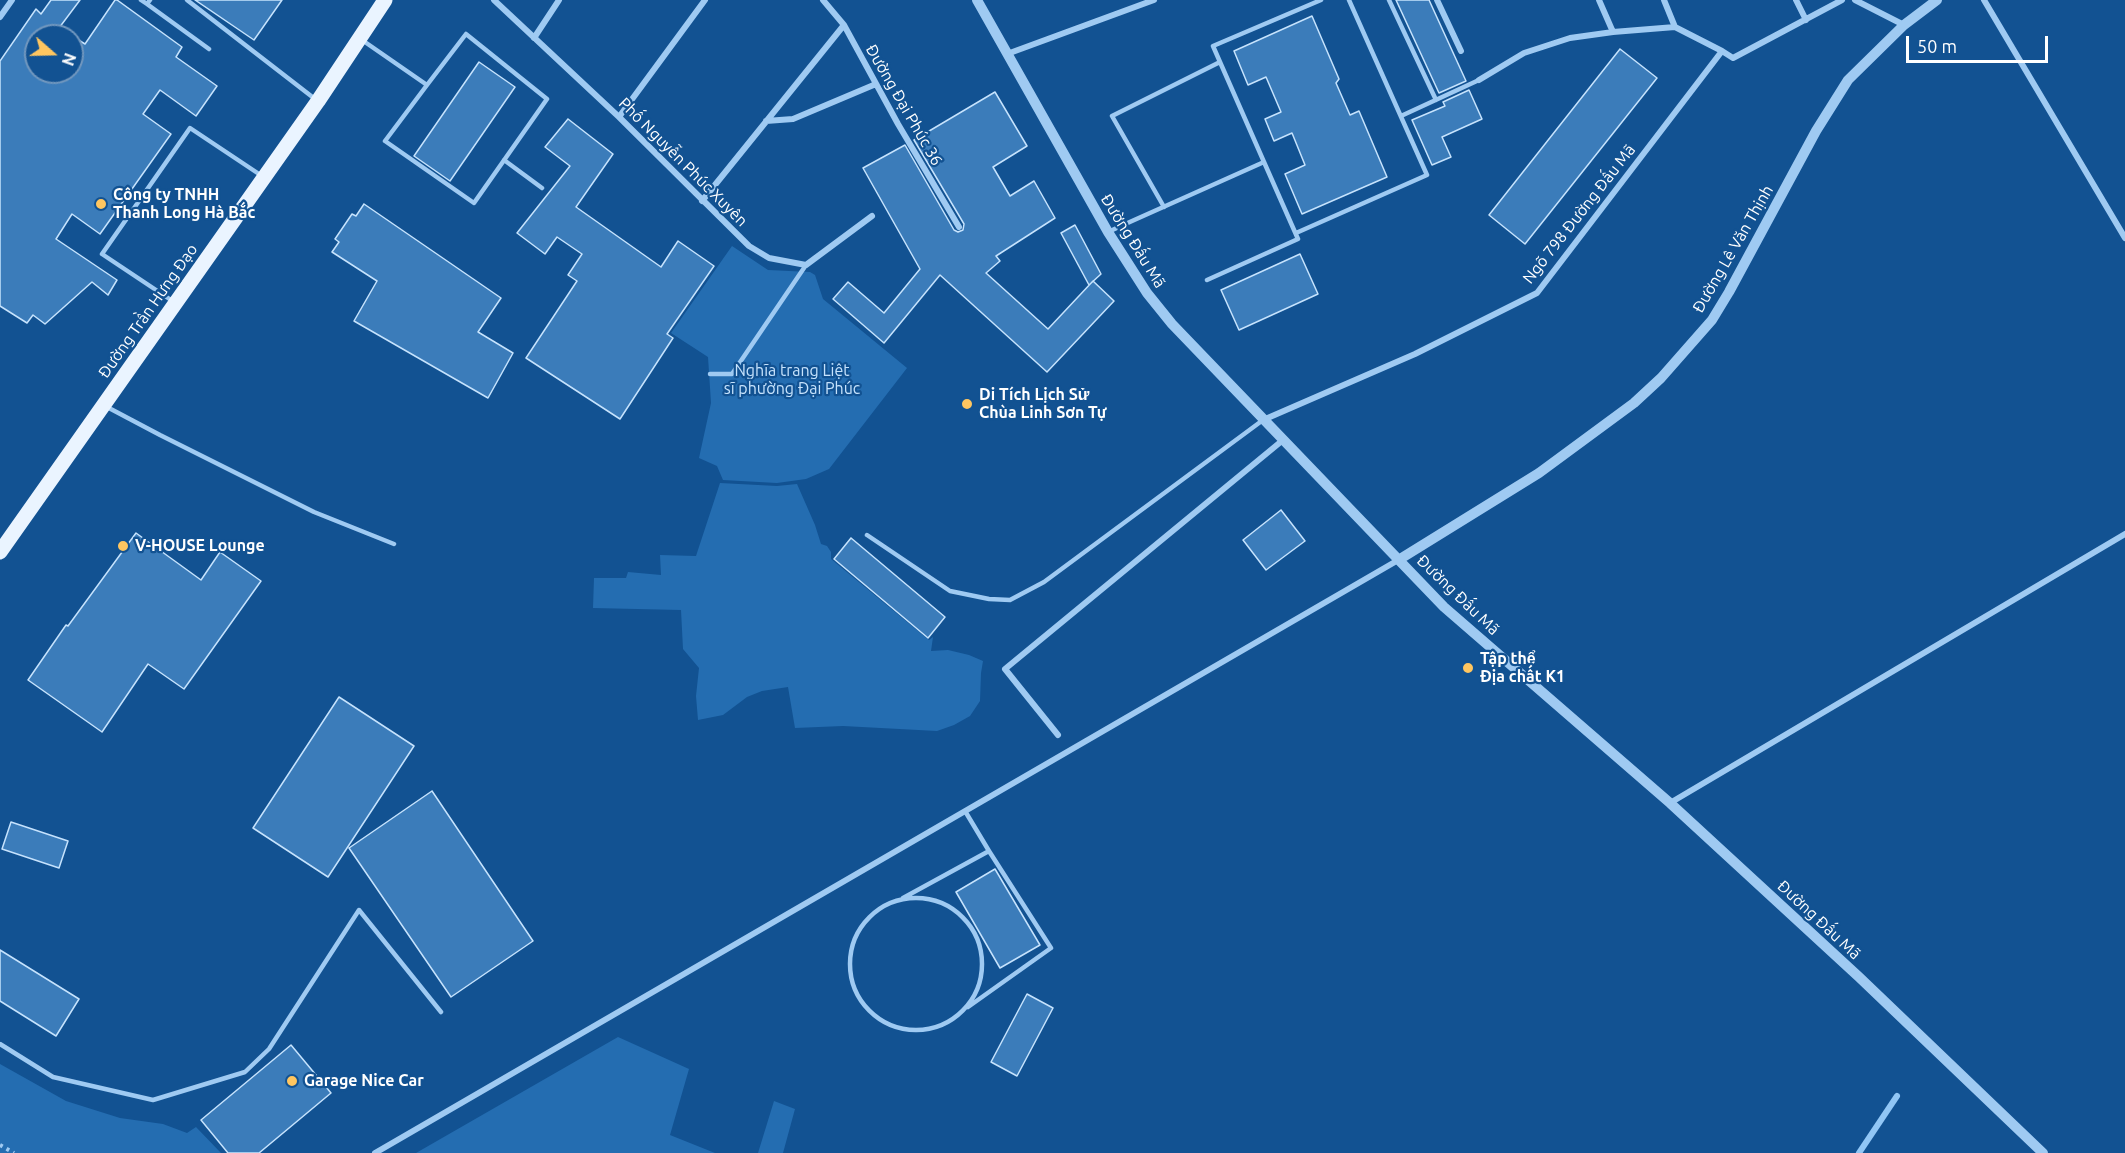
<!DOCTYPE html>
<meta charset="utf-8">
<style>
body{margin:0}
#map{position:relative;width:2125px;height:1153px;overflow:hidden;background:#125292;font-family:Ubuntu,sans-serif}
canvas{display:block}
.north{position:absolute;left:24px;top:24px;width:60px;height:60px;box-sizing:border-box;background:#125292;border:2px solid #7197be;border-radius:50%;rotate:110deg;font-size:16px;font-weight:700;line-height:24px;text-align:center;color:#fff}
.north::after{content:'';display:block;margin:auto;width:21px;height:27px;background:#ffc660;clip-path:polygon(50% 0,100% 100%,50% 72%,0 100%)}
.scale{position:absolute;left:1906px;top:36px;width:142px;height:27px;box-sizing:border-box;border:3px solid #fff;border-top:0;padding-left:8px;font-size:18px;line-height:21px;white-space:nowrap;color:#fff;-webkit-text-stroke:4px #125292;paint-order:stroke}
</style>
<div id="map">
<canvas width="2125" height="1153"></canvas>
<div class="north">N</div>
<div class="scale">50 m</div>
</div>
<script>
const ctx = document.querySelector('canvas').getContext('2d');
ctx.lineJoin = 'round';
function paint(path, color) {
  ctx.fillStyle = color;
  ctx.fill(path, 'evenodd');
}
function toPath(rows) {
  const path = new Path2D();
  for (const r of rows) {
    if (r.length === 3) {
      path.moveTo(r[0] + r[2], r[1]);
      path.arc(r[0], r[1], r[2], 0, 2 * Math.PI);
      continue;
    }
    path.moveTo(r[0], r[1]);
    for (let i = 2; i < r.length; i += 2) path.lineTo(r[i], r[i + 1]);
  }
  return path;
}
function strokePath(path, color, width, dash) {
  ctx.strokeStyle = color;
  ctx.lineWidth = width;
  ctx.lineCap = dash ? 'butt' : 'round';
  ctx.setLineDash(dash || []);
  ctx.stroke(path);
}
function write(font, color, halo, rows, align = 'center') {
  ctx.font = font + ' Ubuntu,sans-serif';
  ctx.lineWidth = 4.5;
  ctx.setLineDash([]);
  ctx.textBaseline = 'middle';
  ctx.strokeStyle = halo;
  ctx.fillStyle = color;
  for (const [text, x, y, turn = 0] of rows) {
    ctx.save();
    ctx.translate(x, y);
    ctx.rotate((+turn || 0) * Math.PI / 180);
    ctx.textAlign = isNaN(turn) ? turn : align;
    if (halo) ctx.strokeText(text, 0, 0);
    ctx.fillText(text, 0, 0);
    ctx.restore();
  }
}
const green = toPath([
 [732,246,768,270,810,272,815,275,823,299,907,368,829,469,806,479,777,483,723,480,717,466,699,458,711,403,708,357,671,333],
 [720,483,777,486,797,484,815,525,821,544,827,546,831,552,831,559,929,640,933,637,931,651,948,650,969,655,983,661,981,673,980,701,970,716,954,725,937,731,843,726,795,728,788,687,762,691,747,697,723,715,698,720,696,696,699,668,683,649,681,610,593,608,594,578,626,578,628,572,661,575,660,555,696,556],
 [618,1037,689,1069,670,1135,715,1153,416,1153],
 [0,1064,66,1101,120,1118,163,1124,187,1133,196,1127,221,1153,0,1153],
 [774,1101,795,1109,783,1153,758,1153]
]);
const stream = toPath([
 [1859,1153,1897,1096]
]);
const building = toPath([
 [51,0,80,0,53,36,36,36,36,72,72,72,72,36,85,44,115,0,117,0,182,47,176,57,217,86,196,116,160,90,143,114,171,134,100,234,72,214,56,239,117,280,108,295,92,282,45,324,33,315,27,323,0,306,0,61,36,9,41,14,51,0],
 [195,0,282,0,254,40,195,0],
 [1396,0,1429,0,1466,81,1439,93,1396,0],
 [1312,16,1339,79,1336,83,1350,115,1359,111,1387,177,1302,214,1285,174,1305,165,1292,133,1274,141,1265,119,1281,112,1266,77,1248,85,1234,51,1312,16],
 [1620,49,1657,78,1525,244,1489,215,1620,49],
 [479,62,515,87,450,181,414,156,479,62],
 [1469,90,1482,119,1442,137,1451,157,1432,165,1412,120,1445,106,1443,102,1469,90],
 [995,92,1027,146,993,167,1010,196,1034,181,1055,218,996,256,1000,261,986,273,1048,329,1093,281,1114,301,1047,372,940,275,884,343,833,299,848,282,884,313,920,269,863,168,905,145,954,230,958,232,963,230,964,224,914,140,995,92],
 [568,119,613,154,576,207,661,267,678,241,714,266,667,334,673,338,620,419,526,358,577,281,568,275,582,254,557,237,545,254,517,233,570,166,545,147,568,119],
 [364,204,501,298,478,332,513,353,488,398,354,321,377,281,332,252,339,242,335,239,352,214,356,216,364,204],
 [1075,225,1101,274,1089,285,1061,233,1075,225],
 [1300,254,1318,294,1239,330,1221,290,1300,254],
 [1281,510,1305,541,1266,570,1243,540,1281,510],
 [136,533,201,580,220,552,261,581,184,689,148,664,102,732,28,680,66,625,68,626,136,533],
 [851,538,945,617,928,638,834,559,851,538],
 [339,697,414,746,328,877,253,828,339,697],
 [432,791,533,941,451,997,349,848,432,791],
 [11,822,68,841,59,868,2,849,11,822],
 [995,869,1040,945,1000,968,956,892,995,869],
 [0,950,79,999,56,1036,0,1001,0,950],
 [1027,994,1053,1008,1017,1076,991,1062,1027,994],
 [291,1045,331,1093,259,1153,228,1153,201,1120,291,1045]
]);
const path = toPath([
 [0,1145,14,1153]
]);
const service = toPath([
 [141,0,147,4,150,0],
 [187,0,315,99],
 [1389,0,1436,100],
 [147,4,209,49],
 [362,40,427,85,466,34,547,99,474,203,385,141,427,85],
 [1220,62,1213,46,1321,0],
 [1401,116,1479,80],
 [504,160,542,188],
 [1108,232,1132,221,1264,162,1220,62,1112,116,1164,207],
 [1296,233,1427,175,1349,0],
 [1207,280,1298,239,1264,162],
 [174,302,102,254,190,128,262,176],
 [710,374,732,374,806,265],
 [107,407,160,435,314,512,394,544],
 [867,535,950,591,989,599,1010,600,1044,582,1263,420],
 [916,964,66],
 [903,898,989,851,965,811],
 [968,1007,1051,948,989,851],
 [0,1044,53,1077,153,1100,245,1072,269,1049,359,910,441,1012]
]);
const minor = toPath([
 [494,0,619,117,749,246,769,258,806,265,872,216],
 [823,0,844,25,898,124,959,227],
 [1437,0,1461,51],
 [1599,0,1613,32,1675,27,1722,51],
 [1664,0,1675,27],
 [1796,0,1806,20],
 [1855,0,1904,25],
 [1984,0,2125,238],
 [0,17,12,0],
 [534,38,559,0],
 [1007,54,1154,0],
 [1479,80,1524,53,1570,38,1613,32],
 [619,117,705,0],
 [766,121,793,119,876,84],
 [702,201,844,25],
 [1263,420,1415,354,1537,293,1722,51,1733,58,1842,0],
 [1058,735,1005,669,1283,440],
 [1670,803,2125,534],
 [375,1153,1400,559]
]);
const tertiary = toPath([
 [977,0,1108,232,1147,293,1172,324,1444,607,1670,803,1859,977,2043,1153],
 [1400,559,1539,473,1634,403,1661,378,1712,320,1729,292,1816,131,1848,80,1904,25,1937,0]
]);
const primary = toPath([
 [0,552,318,101,385,0]
]);
const markers = [
 [101,204,6,"#ffc660"],
 [967,404,6,"#ffc660"],
 [123,546,6,"#ffc660"],
 [1468,668,6,"#ffc660"],
 [292,1081,6,"#ffc660"]
];
const streetNames = [
 ["Đường Đại Phúc 36",904,105,60],
 ["Phố Nguyễn Phúc Xuyên",683,162,45],
 ["Ngõ 798 Đường Đấu Mã",1579,214,-52],
 ["Đường Đấu Mã",1133,241,58],
 ["Đường Lê Văn Thịnh",1733,249,-60],
 ["Đường Trần Hưng Đạo",148,311,-55],
 ["Đường Đấu Mã",1458,595,44],
 ["Đường Đấu Mã",1819,920,43]
];
const poiNames = [
 ["Công ty TNHH",113,195],
 ["Thanh Long Hà Bắc",113,213],
 ["Di Tích Lịch Sử",979,395],
 ["Chùa Linh Sơn Tự",979,413],
 ["V-HOUSE Lounge",135,546],
 ["Tập thể",1480,659],
 ["Địa chất K1",1480,677],
 ["Garage Nice Car",304,1081]
];
const parkNames = [
 ["Nghĩa trang Liệt",792,371],
 ["sĩ phường Đại Phúc",792,389]
];
paint(green, '#246db1');
strokePath(stream, '#91c6f5', 6);
paint(building, '#3b7cba');
strokePath(building, '#c6e3fd', 1.5);
strokePath(path, '#9fcaf2', 4, [3, 4.5]);
strokePath(service, '#9fcaf2', 4.5);
strokePath(minor, '#9fcaf2', 6);
strokePath(tertiary, '#9fcaf2', 10);
strokePath(primary, '#eaf4ff', 15);
for (const [x, y, r, color] of markers) {
  const dot = new Path2D();
  dot.arc(x, y, r, 0, 2 * Math.PI);
  ctx.fillStyle = color;
  ctx.fill(dot);
  strokePath(dot, '#125292', 2);
}
write('16px', '#fff', '#125292', streetNames);
write('bold 16px', '#fff', '#125292', poiNames, 'left');
write('16px', '#c6e3fd', '#125292', parkNames);
</script>
